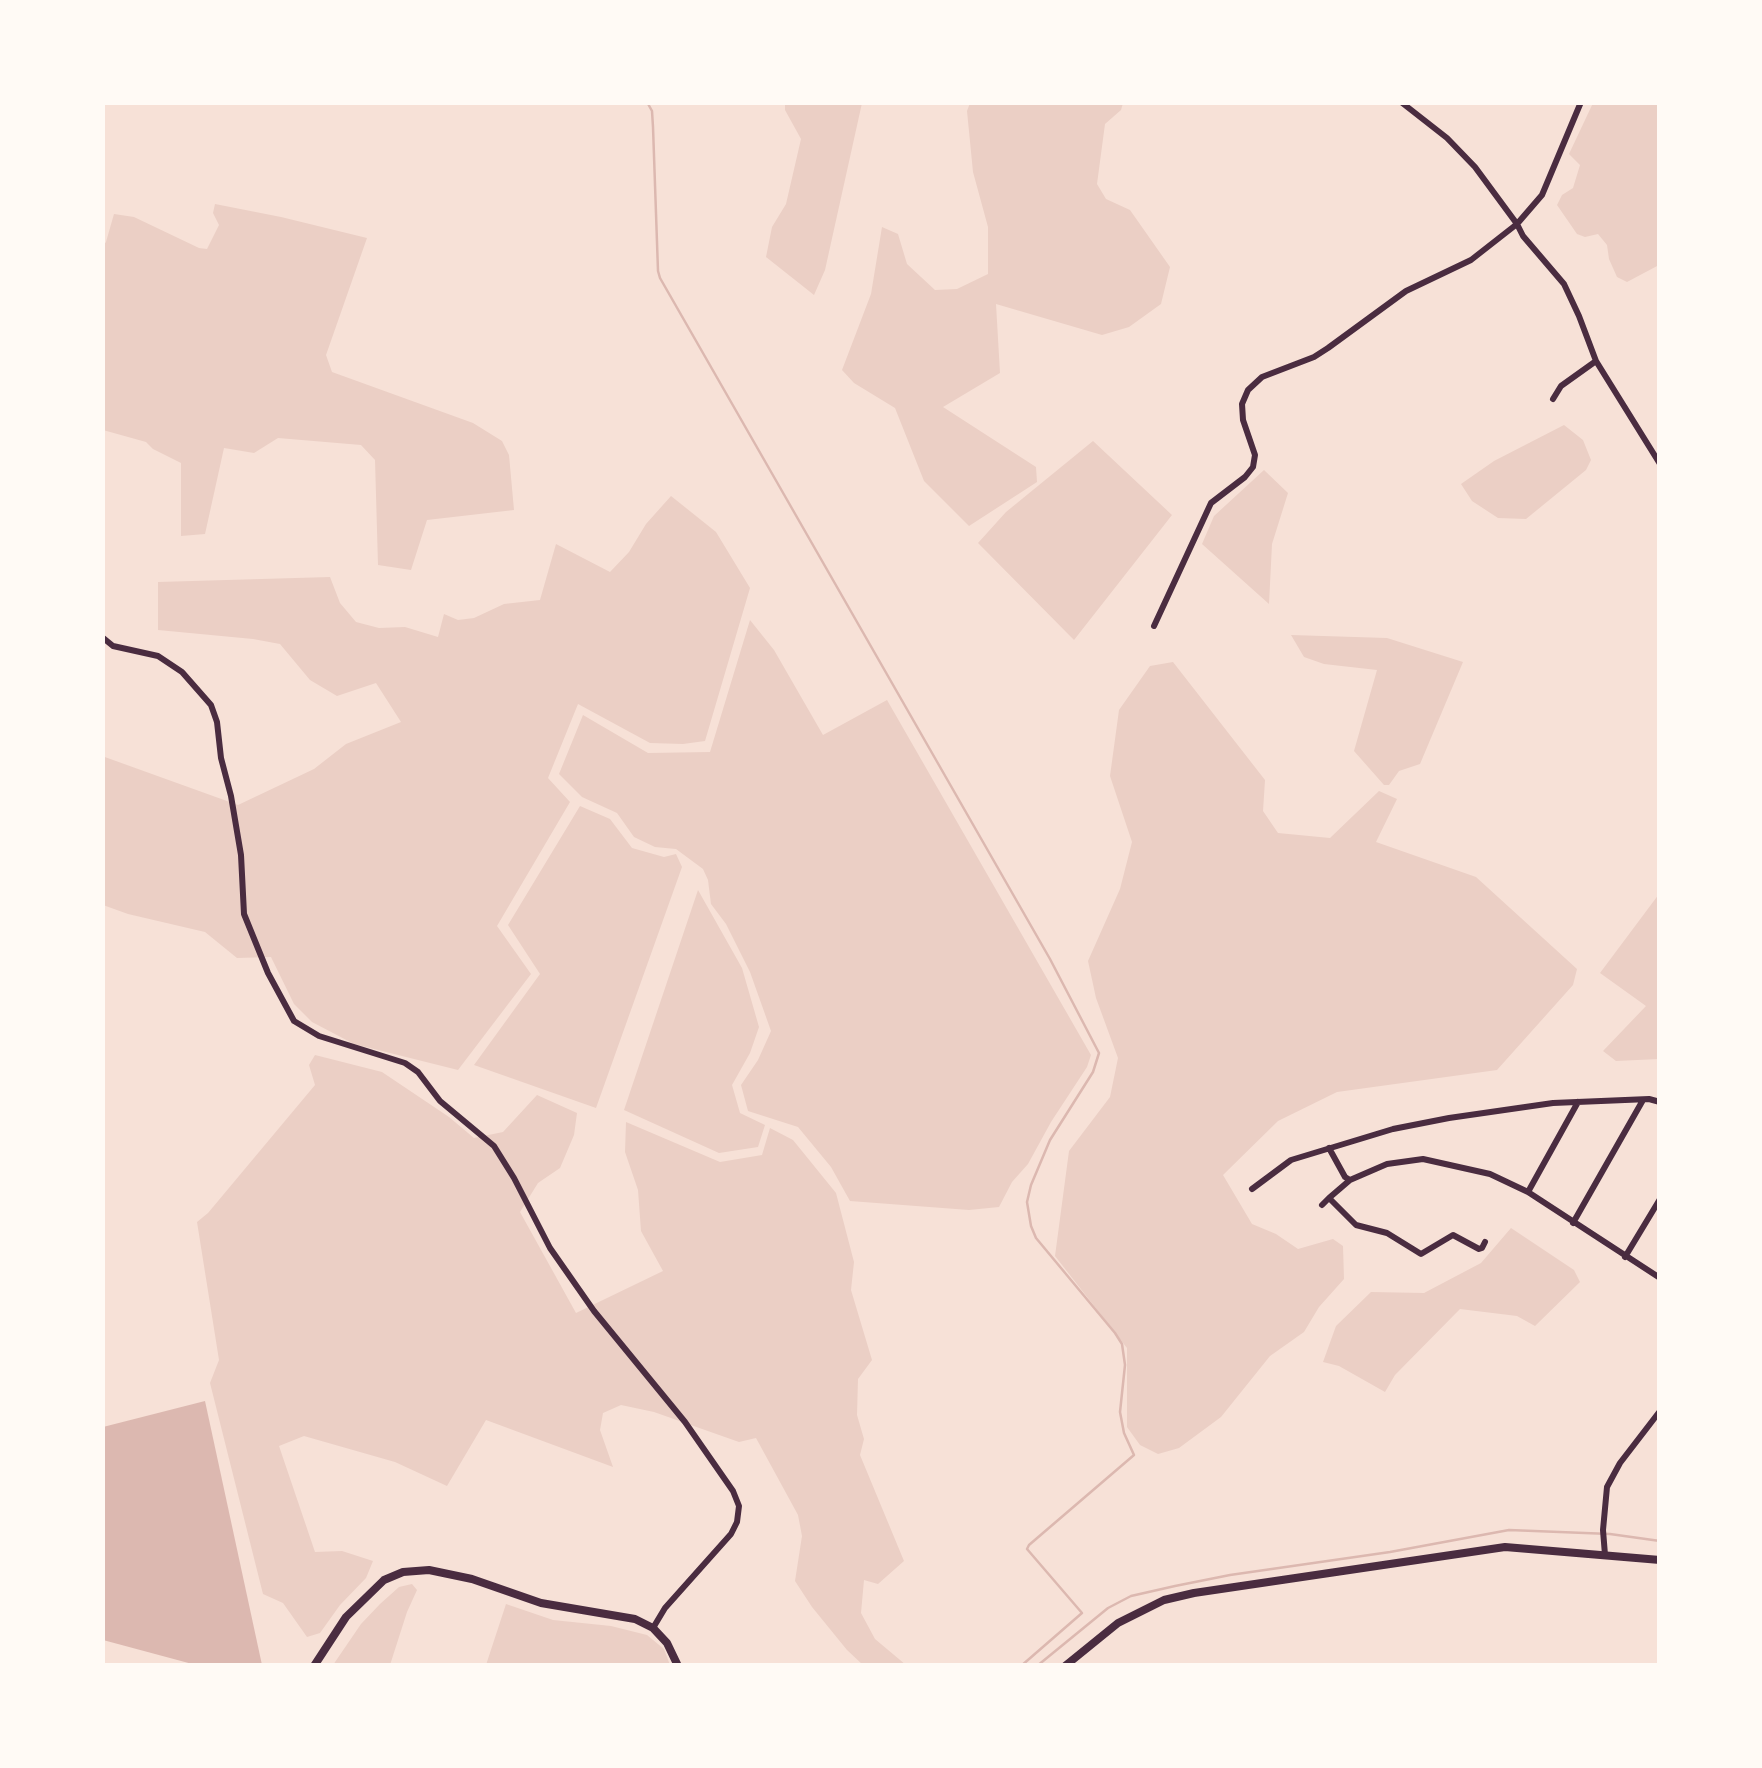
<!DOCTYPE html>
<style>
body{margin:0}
#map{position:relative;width:1762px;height:1768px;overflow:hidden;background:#f7e1d7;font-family:Spectral,serif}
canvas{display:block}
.frame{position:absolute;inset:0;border:105px solid #fffaf5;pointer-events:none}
</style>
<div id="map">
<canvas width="1762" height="1768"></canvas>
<div class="frame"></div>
</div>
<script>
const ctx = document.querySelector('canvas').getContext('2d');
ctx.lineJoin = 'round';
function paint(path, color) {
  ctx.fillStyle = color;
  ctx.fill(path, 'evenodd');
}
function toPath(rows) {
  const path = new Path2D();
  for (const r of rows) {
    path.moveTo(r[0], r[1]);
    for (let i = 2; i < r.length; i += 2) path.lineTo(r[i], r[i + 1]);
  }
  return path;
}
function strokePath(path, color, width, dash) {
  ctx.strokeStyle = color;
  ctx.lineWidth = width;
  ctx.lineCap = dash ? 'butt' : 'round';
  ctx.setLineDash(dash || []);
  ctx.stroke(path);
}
const green = toPath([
 [785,103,862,103,825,270,814,295,766,257,772,227,786,204,801,139,785,110],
 [970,103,1123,103,1121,110,1105,124,1097,184,1106,199,1130,210,1170,267,1161,304,1129,327,1102,335,996,304,1000,373,943,407,1036,467,1037,482,969,526,924,481,895,408,854,383,842,370,871,294,882,227,898,234,907,264,935,290,957,289,988,274,988,227,973,172,967,111],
 [1593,103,1659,103,1659,265,1627,282,1617,277,1609,259,1607,245,1598,234,1585,237,1577,234,1557,205,1562,195,1573,188,1580,165,1569,154],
 [215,204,281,217,367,238,326,355,332,372,473,423,502,441,509,455,514,510,427,520,411,570,378,565,375,460,361,445,278,438,254,453,224,448,205,534,181,536,181,463,153,449,146,442,103,430,103,246,106,242,114,214,134,217,199,248,207,249,219,225,213,213],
 [1564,425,1583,440,1591,460,1586,470,1526,519,1498,518,1472,501,1461,484,1494,461],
 [1093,441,1172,515,1074,640,978,543,1006,512],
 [1264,470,1288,493,1272,544,1269,604,1202,544,1214,516],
 [671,496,716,532,750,588,705,741,683,744,650,743,578,704,548,778,570,802,497,926,531,974,458,1070,354,1044,312,1022,294,1004,271,957,237,958,205,932,128,914,103,905,102,756,238,805,314,769,346,744,401,722,376,683,337,696,310,680,280,644,253,639,158,630,158,582,330,577,340,603,356,622,379,628,405,627,438,637,444,614,458,620,474,618,504,604,540,600,556,544,610,572,629,552,646,524],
 [750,620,774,650,823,735,887,700,1091,1055,1087,1067,1051,1122,1028,1164,1012,1182,999,1207,969,1210,850,1201,831,1167,798,1127,748,1111,741,1085,758,1060,771,1031,750,972,726,924,711,904,708,880,703,869,676,849,655,847,634,837,617,813,582,797,559,774,583,715,648,753,710,752],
 [1291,635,1387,638,1463,662,1420,764,1399,771,1389,785,1384,785,1354,751,1377,670,1324,664,1304,657],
 [1173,662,1265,780,1263,811,1278,833,1330,838,1379,791,1397,799,1376,842,1476,877,1577,969,1573,985,1497,1070,1337,1092,1278,1121,1223,1175,1252,1224,1276,1234,1298,1249,1333,1239,1343,1246,1344,1279,1319,1307,1304,1332,1270,1356,1221,1417,1179,1448,1158,1454,1140,1445,1127,1427,1127,1348,1055,1256,1069,1151,1110,1097,1118,1058,1096,998,1088,961,1120,889,1132,842,1110,776,1119,710,1150,666],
 [580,806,610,819,632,848,664,857,676,854,682,867,596,1108,474,1065,540,974,508,925],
 [698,890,742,968,759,1027,750,1053,732,1085,740,1113,765,1125,758,1147,719,1153,624,1110],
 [1659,894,1659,1059,1616,1061,1603,1051,1646,1006,1600,973],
 [315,1055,382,1072,449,1117,474,1138,503,1132,537,1095,577,1113,574,1135,560,1168,538,1183,520,1212,576,1313,663,1271,641,1231,638,1190,625,1152,626,1122,720,1162,762,1155,770,1128,793,1140,836,1193,854,1262,851,1290,872,1360,858,1379,857,1415,864,1439,860,1455,904,1561,878,1584,864,1580,861,1613,875,1639,906,1665,863,1665,847,1650,812,1607,795,1581,802,1536,798,1515,756,1438,739,1442,654,1412,621,1405,603,1413,600,1430,613,1467,486,1420,447,1486,395,1462,304,1436,279,1446,315,1552,342,1551,373,1561,366,1578,340,1605,320,1633,307,1637,283,1603,263,1594,210,1383,219,1360,197,1222,208,1213,315,1085,309,1065],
 [1511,1228,1574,1270,1580,1282,1535,1326,1517,1316,1460,1309,1395,1375,1385,1392,1339,1366,1323,1362,1336,1326,1371,1292,1424,1293,1481,1263],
 [412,1584,417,1590,407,1612,390,1665,333,1665,361,1624,380,1604,399,1587],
 [506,1604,553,1620,611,1626,647,1635,664,1649,670,1665,486,1665]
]);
const water = toPath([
 [205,1401,262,1665,196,1665,103,1640,103,1427]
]);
const stream = toPath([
 [647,102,652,111,653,127,658,271,660,278,1050,959,1099,1053,1093,1072,1050,1140,1031,1185,1027,1202,1031,1226,1036,1238,1115,1333,1122,1344,1125,1365,1120,1412,1124,1433,1134,1455,1029,1545,1027,1549,1082,1613,1021,1666],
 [1037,1666,1108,1608,1131,1596,1175,1586,1230,1575,1390,1552,1509,1530,1610,1534,1660,1541]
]);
const minor = toPath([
 [1401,102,1447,138,1475,167,1517,224,1523,236,1564,284,1579,316,1596,361,1660,464],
 [1553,399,1561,386,1596,361],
 [1154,626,1211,503,1245,477,1253,467,1255,455,1243,420,1242,404,1248,390,1262,377,1314,357,1328,348,1406,291,1471,260,1517,224,1542,195,1581,102],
 [102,637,113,646,158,656,182,672,211,705,217,722,221,758,231,796,241,855,244,914,268,973,294,1021,319,1036,405,1063,418,1072,440,1101,494,1146,514,1178,550,1248,594,1311,685,1422,733,1491,739,1506,737,1522,731,1534,665,1608,653,1628],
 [1329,1148,1345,1177,1350,1180,1387,1164,1423,1159,1490,1174,1528,1192,1660,1278],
 [1350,1180,1329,1198,1356,1225,1387,1233,1421,1254,1453,1235,1479,1249,1482,1248,1485,1242],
 [1252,1189,1291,1160,1393,1129,1449,1118,1553,1103,1649,1099,1660,1102],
 [1528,1192,1578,1102],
 [1322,1205,1329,1198],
 [1573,1223,1643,1100],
 [1625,1257,1660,1199],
 [1605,1555,1603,1530,1607,1487,1620,1463,1660,1411]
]);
const tertiary = toPath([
 [314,1666,346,1617,384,1580,403,1572,429,1570,472,1579,541,1603,635,1619,653,1628,667,1643,678,1666],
 [1065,1666,1118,1623,1164,1600,1194,1593,1505,1547,1660,1560]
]);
paint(green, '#ebcfc5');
paint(water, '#dcb8b0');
strokePath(stream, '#dcb8b0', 2.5);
strokePath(minor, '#4a2c40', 6);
strokePath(tertiary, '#4a2c40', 8);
</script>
